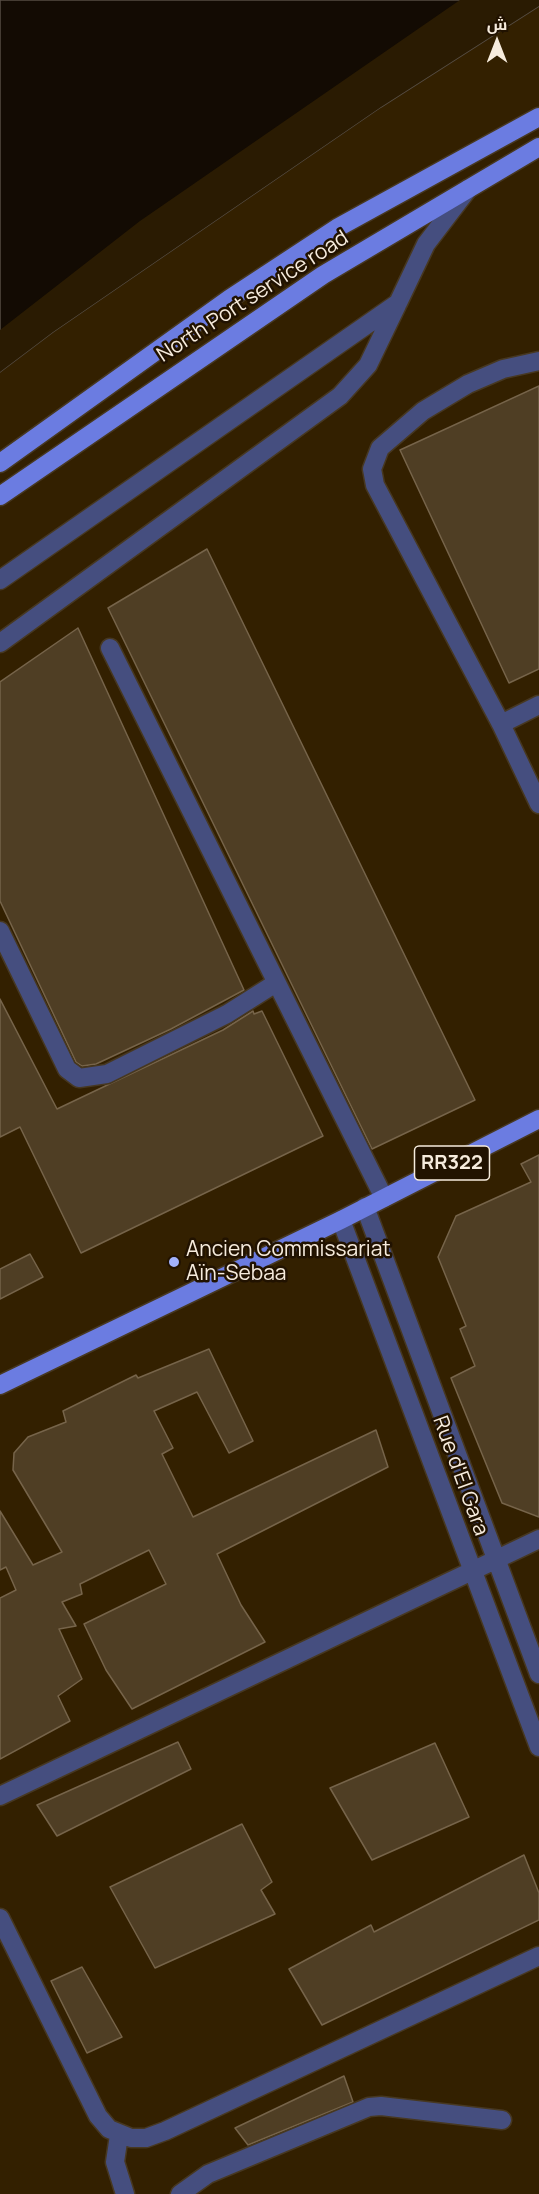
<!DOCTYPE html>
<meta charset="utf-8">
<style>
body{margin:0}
#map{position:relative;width:539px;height:2194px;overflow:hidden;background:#2a1b02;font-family:Manrope,Cairo,sans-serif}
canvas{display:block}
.north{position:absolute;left:467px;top:12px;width:60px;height:60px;-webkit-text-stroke:4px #211200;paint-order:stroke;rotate:0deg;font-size:16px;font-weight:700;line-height:24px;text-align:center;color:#f7ecdd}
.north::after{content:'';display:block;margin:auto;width:21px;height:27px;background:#f7ecdd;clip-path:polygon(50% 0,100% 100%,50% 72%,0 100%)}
</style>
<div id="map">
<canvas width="539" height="2194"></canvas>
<div class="north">ش</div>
</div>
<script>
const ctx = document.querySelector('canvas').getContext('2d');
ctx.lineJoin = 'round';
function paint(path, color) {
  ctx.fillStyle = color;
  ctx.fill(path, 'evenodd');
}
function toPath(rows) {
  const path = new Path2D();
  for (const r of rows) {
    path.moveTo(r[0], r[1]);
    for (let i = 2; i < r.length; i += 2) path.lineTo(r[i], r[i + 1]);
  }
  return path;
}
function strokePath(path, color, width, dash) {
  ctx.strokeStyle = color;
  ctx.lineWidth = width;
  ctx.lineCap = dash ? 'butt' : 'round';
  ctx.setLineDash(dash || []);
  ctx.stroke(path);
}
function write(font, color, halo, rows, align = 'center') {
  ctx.font = font + ' Manrope,sans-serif';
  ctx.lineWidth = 5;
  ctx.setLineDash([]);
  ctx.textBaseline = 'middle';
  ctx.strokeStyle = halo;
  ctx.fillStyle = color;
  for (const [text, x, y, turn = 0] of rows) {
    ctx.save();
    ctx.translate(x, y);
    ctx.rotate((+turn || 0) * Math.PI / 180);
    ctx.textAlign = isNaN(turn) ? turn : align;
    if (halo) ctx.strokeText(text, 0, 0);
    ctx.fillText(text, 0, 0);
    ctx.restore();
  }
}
const built = toPath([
 [539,6,539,2194,0,2194,0,372,53,332,381,107]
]);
const water = toPath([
 [0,0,539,0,539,6,381,107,53,332,0,372,0,0]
]);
const pier = toPath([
 [460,0,539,0,539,6,381,107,53,332,0,372,0,330,140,221]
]);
const building = toPath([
 [539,386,539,669,509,683,400,450,539,386],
 [207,549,475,1100,372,1149,108,608,207,549],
 [78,628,244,990,171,1029,96,1064,82,1066,76,1062,0,901,0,682,78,628],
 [0,999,57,1109,223,1030,253,1011,254,1014,262,1011,323,1136,81,1253,20,1127,0,1137,0,999],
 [539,1155,539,1517,502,1503,451,1378,475,1366,460,1329,466,1326,438,1257,456,1216,531,1182,521,1164,539,1155],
 [30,1254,43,1277,0,1299,0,1269,30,1254],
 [209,1349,253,1441,229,1453,197,1392,154,1411,173,1448,162,1454,193,1517,376,1430,388,1467,217,1554,241,1605,265,1642,132,1709,106,1670,84,1624,166,1584,149,1550,80,1584,82,1594,62,1602,76,1626,59,1629,82,1679,58,1696,70,1721,0,1759,0,1598,16,1590,6,1567,0,1570,0,1511,33,1565,62,1552,13,1470,14,1453,28,1437,66,1422,63,1411,136,1375,138,1378,209,1349],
 [178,1742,191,1769,57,1836,37,1805,178,1742],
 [435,1743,469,1817,372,1860,330,1788,435,1743],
 [242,1824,272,1882,261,1890,275,1914,155,1968,110,1887,242,1824],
 [524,1855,539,1893,539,1920,322,2025,289,1969,371,1925,374,1932,524,1855],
 [82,1967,122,2037,87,2053,51,1981,82,1967],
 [344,2076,353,2102,248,2145,235,2128,344,2076]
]);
const minor = toPath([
 [539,361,503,369,468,384,423,411,380,448,372,469,375,485,501,724,539,804],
 [0,580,398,303,426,244,468,189],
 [0,643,340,396,368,365,397,305],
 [110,648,384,1198],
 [501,724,539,705],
 [0,931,67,1069,79,1078,107,1074,227,1014,276,983],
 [365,1207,539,1674],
 [341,1220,539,1747],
 [0,1796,539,1539],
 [0,1918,98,2116,109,2129,131,2138,146,2138,165,2131,539,1956],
 [119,2135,115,2162,125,2194],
 [180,2194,208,2174,369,2107,381,2106,502,2120]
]);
const major = toPath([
 [0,463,229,299,337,228,539,117],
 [0,496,323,275,539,147],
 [0,1385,341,1220,539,1119]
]);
const markers = [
 [174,1262,6,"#a2b2fd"]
];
const shields = [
 [452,1163,75]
];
const shieldNames = [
 ["RR322",452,1163]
];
const streetNames = [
 ["North Port service road",253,297,-33],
 ["Rue d'El Gara",460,1476,70]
];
const poiNames = [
 ["Ancien Commissariat",186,1250],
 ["Aïn-Sebaa",186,1274]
];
paint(built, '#332000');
paint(water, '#130b03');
strokePath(water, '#574e44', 1.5);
paint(pier, '#2a1b02');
paint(building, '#4f3e24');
strokePath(building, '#76644a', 1.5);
strokePath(minor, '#473821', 21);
strokePath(major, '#473821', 21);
strokePath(minor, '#454e7f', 18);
strokePath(major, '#6b7ce1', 18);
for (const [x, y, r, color] of markers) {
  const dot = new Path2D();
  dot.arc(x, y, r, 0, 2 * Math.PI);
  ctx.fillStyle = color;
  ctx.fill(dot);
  strokePath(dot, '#211200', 2);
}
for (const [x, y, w] of shields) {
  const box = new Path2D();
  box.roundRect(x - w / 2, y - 17, w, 34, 4.5);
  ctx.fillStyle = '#211200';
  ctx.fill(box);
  strokePath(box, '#f7ecdd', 1.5);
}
write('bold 20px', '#f7ecdd', null, shieldNames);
write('21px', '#f7ecdd', '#211200', streetNames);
write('21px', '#f7ecdd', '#211200', poiNames, 'left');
</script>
